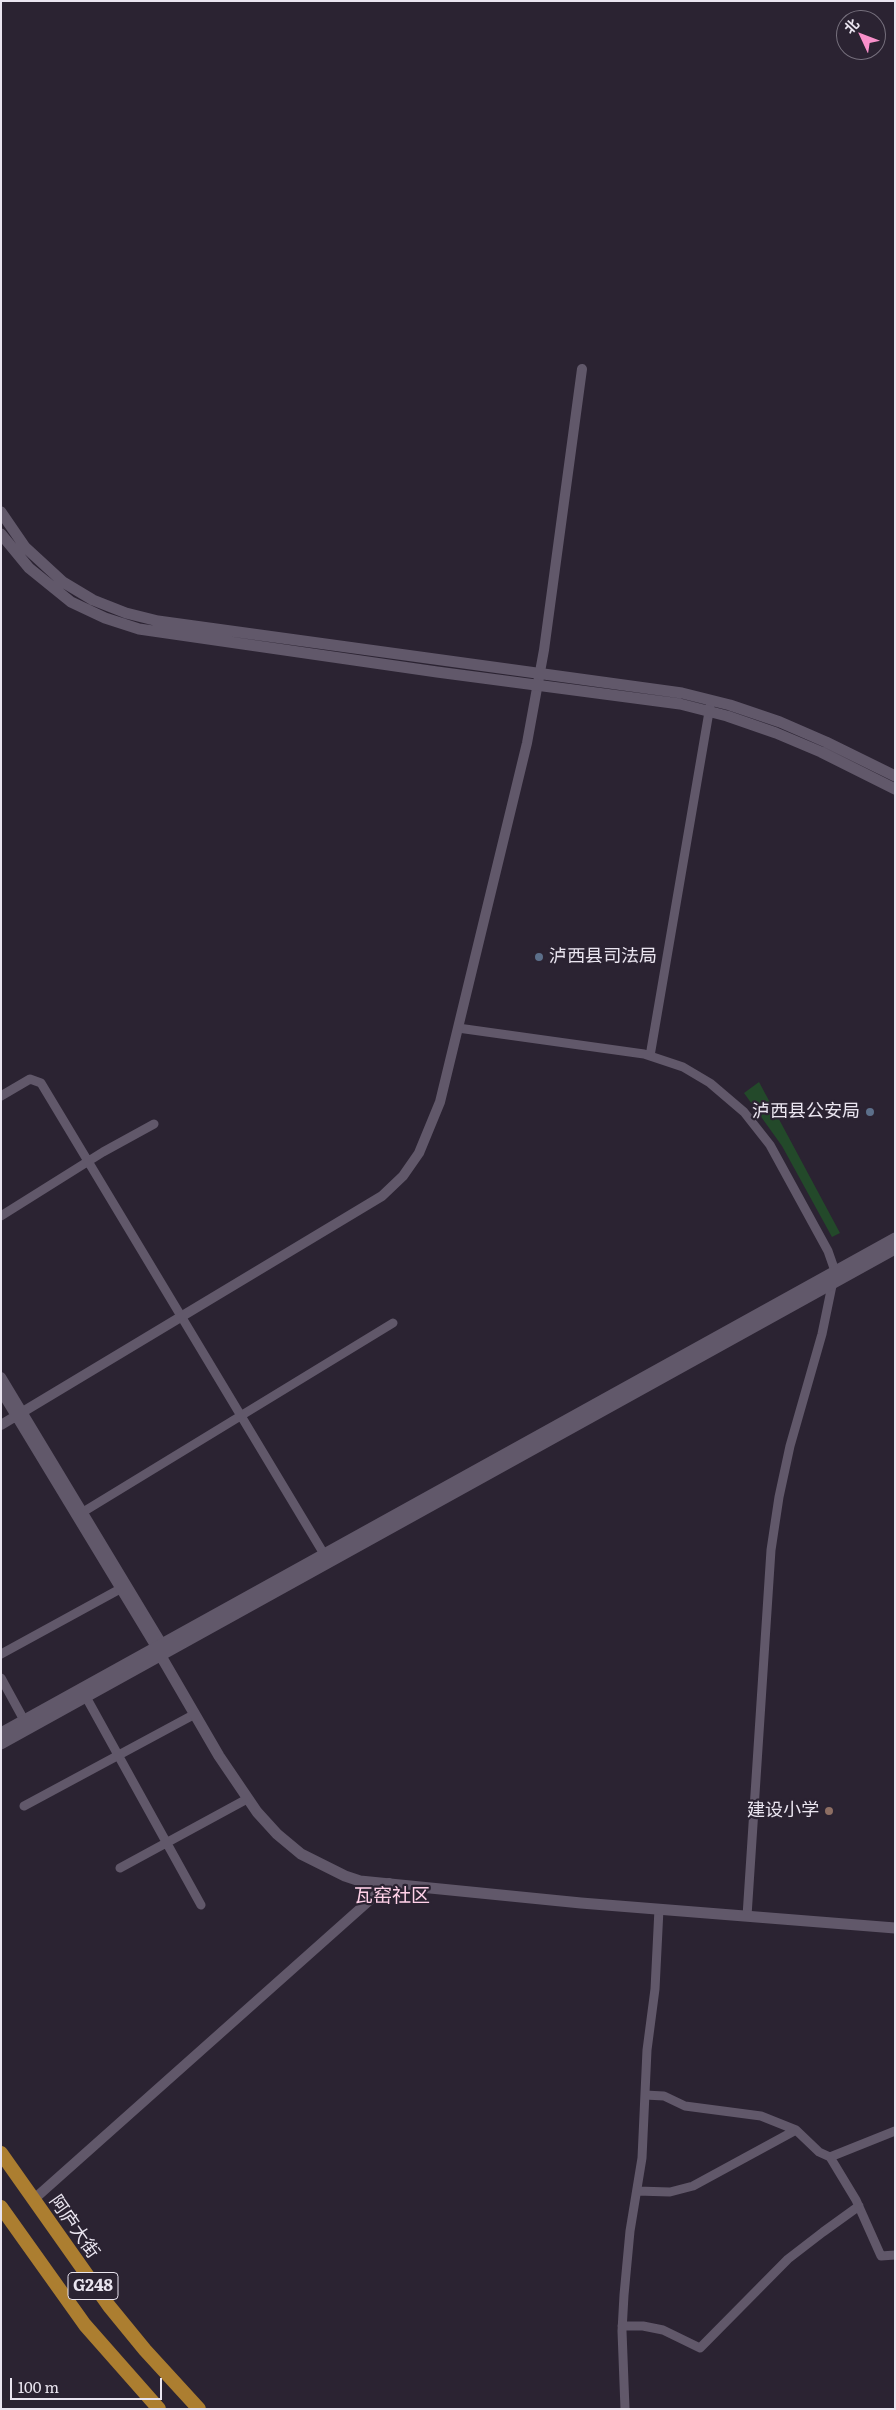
<!DOCTYPE html>
<meta charset="utf-8">
<style>
body{margin:0}
#map{position:relative;width:896px;height:2410px;overflow:hidden;background:#2b2332;font-family:Literata,"Noto Sans SC",serif}
canvas{display:block}
.frame{position:absolute;inset:0;border:2px solid #eae5f0;pointer-events:none}
.north{position:absolute;left:836px;top:10px;width:50px;height:50px;box-sizing:border-box;background:#2b2332;border:1px solid #77717e;border-radius:50%;rotate:313deg;font-size:14px;font-weight:700;line-height:20px;text-align:center;color:#eae5f0}
.north::after{content:'';display:block;margin:auto;width:18px;height:22px;background:#f890ca;clip-path:polygon(50% 0,100% 100%,50% 72%,0 100%)}
.scale{position:absolute;left:10px;top:2378px;width:152px;height:22px;box-sizing:border-box;border:2px solid #eae5f0;border-top:0;padding-left:6px;font-size:15px;line-height:18px;white-space:nowrap;color:#eae5f0;-webkit-text-stroke:4px #2b2332;paint-order:stroke}
</style>
<div id="map">
<canvas width="896" height="2410"></canvas>
<div class="frame"></div>
<div class="north">北</div>
<div class="scale">100 m</div>
</div>
<script>
const ctx = document.querySelector('canvas').getContext('2d');
ctx.lineJoin = 'round';
function paint(path, color) {
  ctx.fillStyle = color;
  ctx.fill(path, 'evenodd');
}
function toPath(rows) {
  const path = new Path2D();
  for (const r of rows) {
    path.moveTo(r[0], r[1]);
    for (let i = 2; i < r.length; i += 2) path.lineTo(r[i], r[i + 1]);
  }
  return path;
}
function strokePath(path, color, width, dash) {
  ctx.strokeStyle = color;
  ctx.lineWidth = width;
  ctx.lineCap = dash ? 'butt' : 'round';
  ctx.setLineDash(dash || []);
  ctx.stroke(path);
}
function write(font, color, halo, rows, align = 'center') {
  ctx.font = font + ' Literata,"Noto Sans SC",serif';
  ctx.lineWidth = 4.5;
  ctx.setLineDash([]);
  ctx.textBaseline = 'middle';
  ctx.strokeStyle = halo;
  ctx.fillStyle = color;
  for (const [text, x, y, turn = 0] of rows) {
    ctx.save();
    ctx.translate(x, y);
    ctx.rotate((+turn || 0) * Math.PI / 180);
    ctx.textAlign = isNaN(turn) ? turn : align;
    if (halo) ctx.strokeText(text, 0, 0);
    ctx.fillText(text, 0, 0);
    ctx.restore();
  }
}
const green = toPath([
 [759,1082,840,1233,832,1237,782,1146,744,1093]
]);
const minor = toPath([
 [458,1028,644,1054,683,1067,710,1083,744,1112,770,1145,828,1251,835,1271,822,1334,790,1446,779,1497,771,1550,747,1916],
 [650,1056,710,706],
 [1,1096,30,1079,41,1083,324,1554],
 [1,1216,103,1152,154,1124],
 [83,1512,393,1323],
 [1,1654,120,1589],
 [1,1678,24,1720],
 [86,1697,201,1905],
 [24,1806,195,1714],
 [120,1868,247,1799],
 [645,2095,664,2096,685,2106,761,2116,796,2130,819,2152,830,2157,895,2131],
 [830,2157,856,2200,881,2256,895,2255],
 [637,2191,670,2192,693,2186,796,2130],
 [622,2326,643,2326,663,2330,700,2348,788,2259,823,2232,859,2206],
 [625,2409,622,2331,624,2295,630,2231,642,2158,647,2050,655,1989,659,1909]
]);
const tertiary = toPath([
 [1,1377,162,1644],
 [1,1391,156,1647],
 [1,1425,382,1196,403,1176,419,1153,440,1102,527,743,544,650,582,369],
 [33,2200,389,1883]
]);
const secondary = toPath([
 [1,512,25,547,63,582,93,600,126,613,158,621,682,693,730,705,780,722,826,742,895,776],
 [1,534,29,568,71,602,105,618,139,629,437,672,680,704,727,716,776,733,821,752,895,789],
 [158,1651,219,1756,257,1812,277,1834,301,1854,345,1876,360,1881,581,1903,895,1928],
 [1,1733,895,1238],
 [1,1744,895,1249]
]);
const trunk = toPath([
 [1,2153,109,2306,145,2350,199,2409],
 [1,2207,85,2325,159,2409]
]);
const markers = [
 [539,957,5,"#5c6f8a"],
 [870,1112,5,"#5c6f8a"],
 [829,1811,5,"#8d6e63"]
];
const shields = [
 [93,2286,50]
];
const shieldNames = [
 ["G248",93,2286]
];
const poiNames = [
 ["泸西县司法局",549,957,"left"],
 ["泸西县公安局",860,1112],
 ["建设小学",819,1811]
];
const streetNames = [
 ["阿庐大街",74,2227,55]
];
const neighbourhoodNames = [
 ["瓦窑社区",392,1896]
];
paint(green, '#23492a');
strokePath(minor, '#61586a', 9);
strokePath(tertiary, '#61586a', 10);
strokePath(secondary, '#61586a', 11);
strokePath(trunk, '#ac7e30', 14);
for (const [x, y, r, color] of markers) {
  const dot = new Path2D();
  dot.arc(x, y, r, 0, 2 * Math.PI);
  ctx.fillStyle = color;
  ctx.fill(dot);
  strokePath(dot, '#2b2332', 2);
}
for (const [x, y, w] of shields) {
  const box = new Path2D();
  box.roundRect(x - w / 2, y - 13.5, w, 27, 4);
  ctx.fillStyle = '#2b2332';
  ctx.fill(box);
  strokePath(box, '#eae5f0', 1);
}
write('bold 16px', '#eae5f0', null, shieldNames);
write('18px', '#eae5f0', '#2b2332', poiNames, 'right');
write('18px', '#eae5f0', '#2b2332', streetNames);
write('19px', '#ffd1e8', '#2b2332', neighbourhoodNames);
</script>
